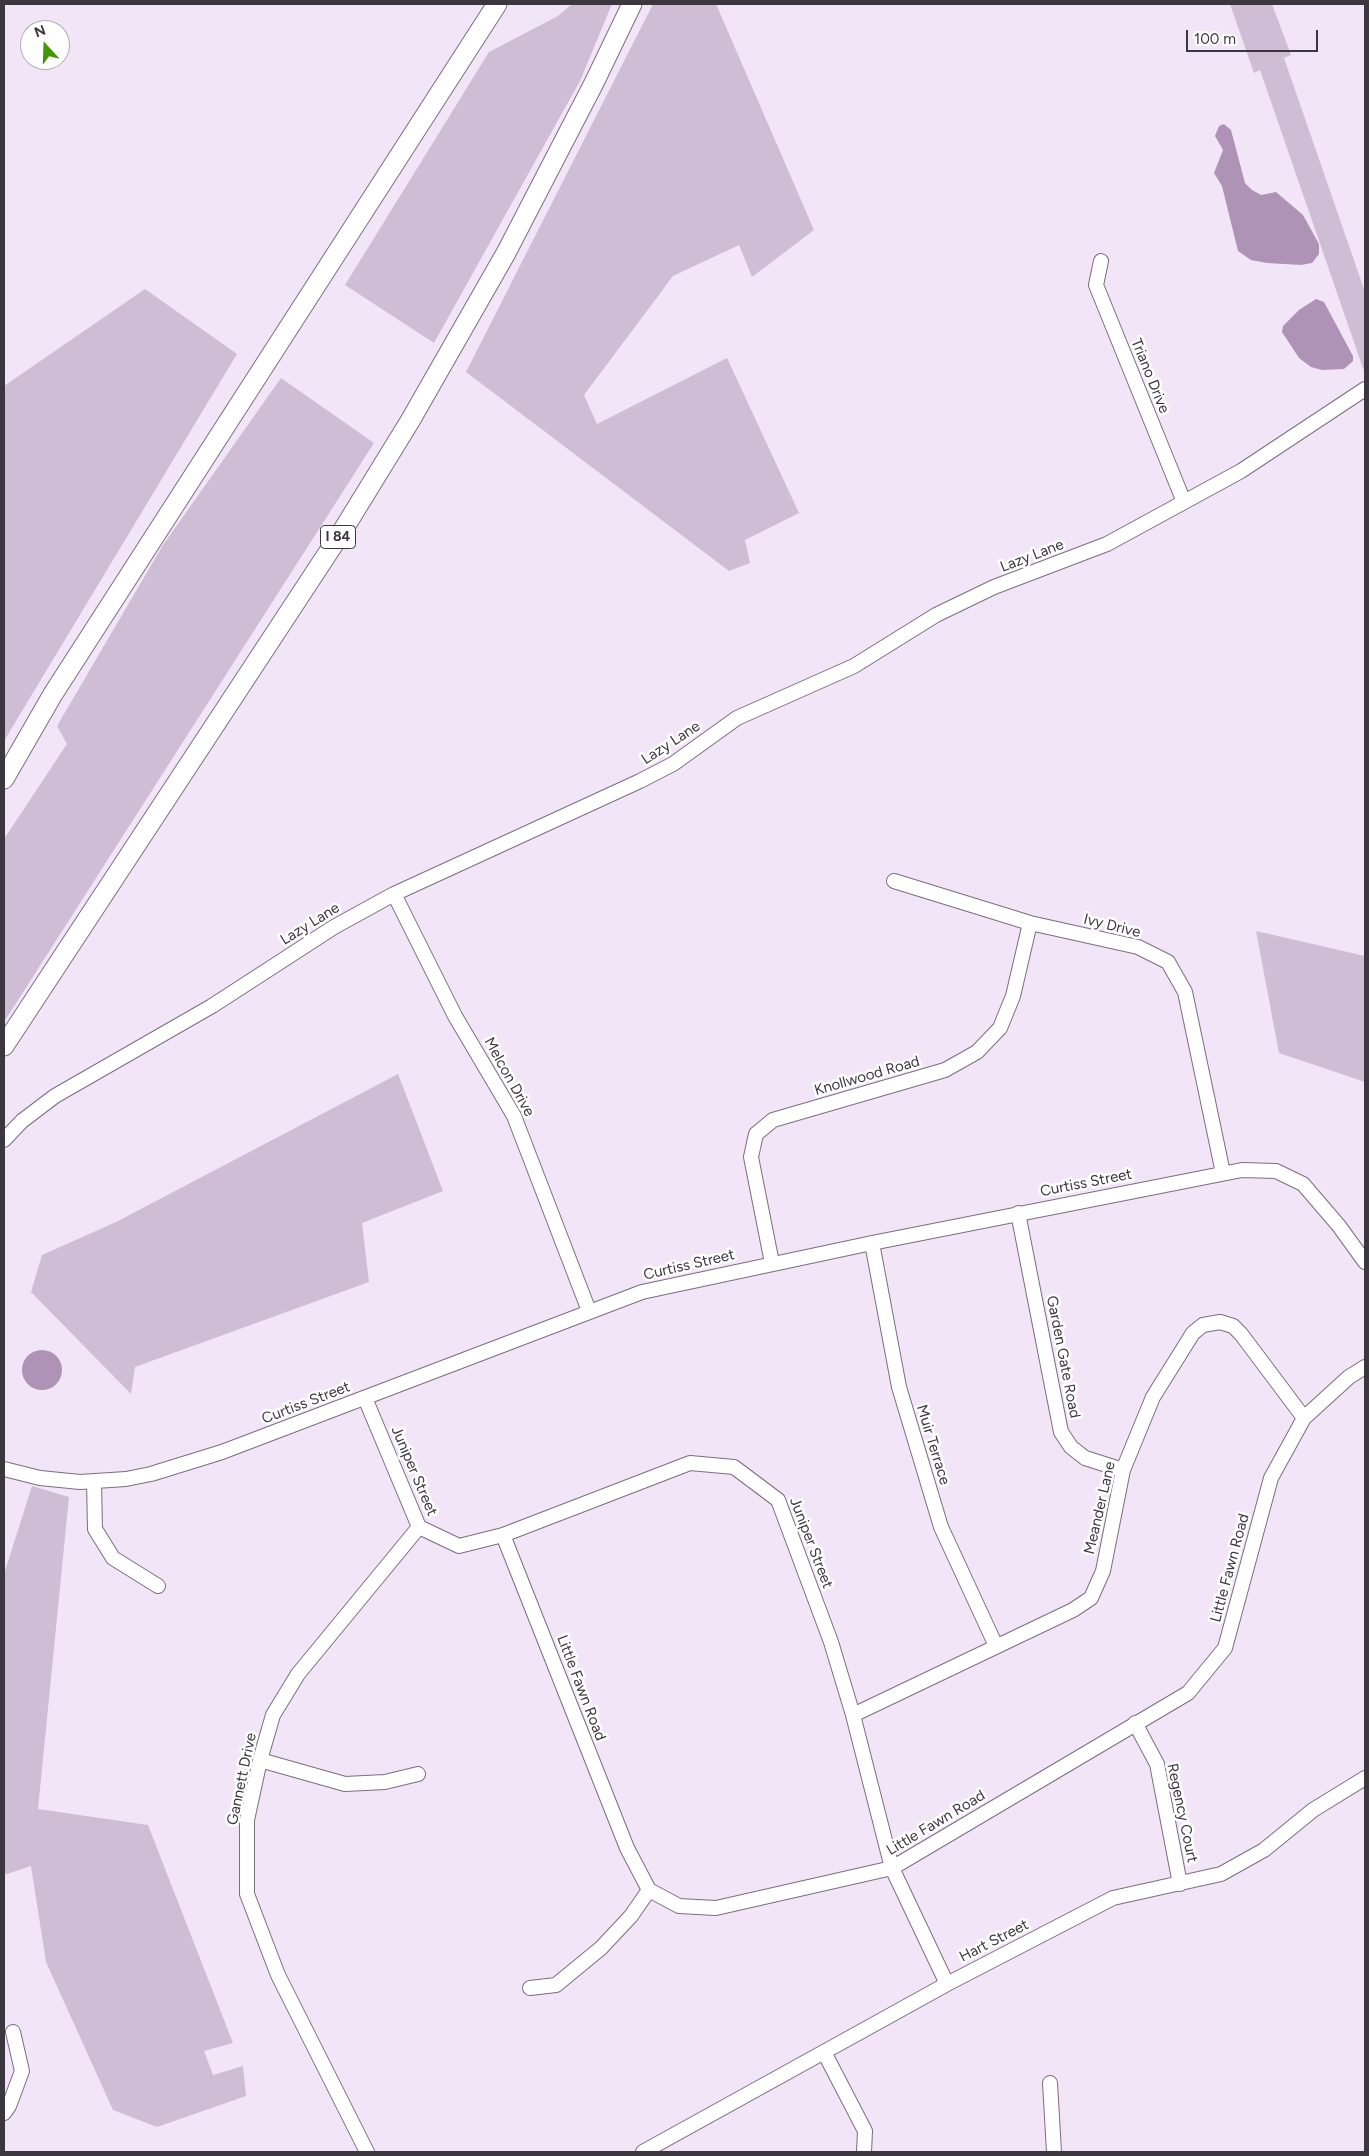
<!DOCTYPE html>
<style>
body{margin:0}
#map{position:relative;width:1369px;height:2156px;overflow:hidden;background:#f3e5f8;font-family:Figtree,sans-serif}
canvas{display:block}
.frame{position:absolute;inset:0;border:5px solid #3c363e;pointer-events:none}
.north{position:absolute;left:20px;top:20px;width:50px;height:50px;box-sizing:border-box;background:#fff;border:1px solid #b1afb2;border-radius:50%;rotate:340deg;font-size:14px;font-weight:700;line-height:20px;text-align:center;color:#3c363e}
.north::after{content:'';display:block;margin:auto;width:18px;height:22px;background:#449604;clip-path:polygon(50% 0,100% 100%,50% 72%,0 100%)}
.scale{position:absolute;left:1186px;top:30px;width:132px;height:22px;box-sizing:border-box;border:2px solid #3c363e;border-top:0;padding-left:6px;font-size:15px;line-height:18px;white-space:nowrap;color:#3c363e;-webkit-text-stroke:4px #fff;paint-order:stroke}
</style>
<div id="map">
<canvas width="1369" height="2156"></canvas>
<div class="frame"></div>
<div class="north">N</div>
<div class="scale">100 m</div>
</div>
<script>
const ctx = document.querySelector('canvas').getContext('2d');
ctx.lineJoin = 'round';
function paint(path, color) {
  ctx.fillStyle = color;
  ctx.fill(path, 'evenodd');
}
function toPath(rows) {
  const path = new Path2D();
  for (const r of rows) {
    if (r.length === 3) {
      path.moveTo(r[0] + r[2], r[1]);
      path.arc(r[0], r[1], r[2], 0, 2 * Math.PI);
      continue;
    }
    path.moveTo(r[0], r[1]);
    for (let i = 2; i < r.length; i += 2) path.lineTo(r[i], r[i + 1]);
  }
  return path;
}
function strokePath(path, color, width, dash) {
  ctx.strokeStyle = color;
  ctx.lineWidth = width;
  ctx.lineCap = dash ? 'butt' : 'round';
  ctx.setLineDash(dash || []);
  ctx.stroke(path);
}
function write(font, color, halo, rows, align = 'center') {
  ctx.font = font + ' Figtree,sans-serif';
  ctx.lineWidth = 5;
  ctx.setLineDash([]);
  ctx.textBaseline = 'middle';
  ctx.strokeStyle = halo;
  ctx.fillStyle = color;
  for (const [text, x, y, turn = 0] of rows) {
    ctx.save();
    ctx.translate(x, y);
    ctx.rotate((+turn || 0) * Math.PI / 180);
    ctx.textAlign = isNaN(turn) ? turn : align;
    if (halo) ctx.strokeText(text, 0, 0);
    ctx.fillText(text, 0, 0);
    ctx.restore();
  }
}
const green = toPath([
 [572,4,612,4,580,81,434,343,345,285,489,52,558,16],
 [653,4,716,4,814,230,752,277,739,245,673,276,584,395,597,424,727,358,799,513,745,540,750,563,729,571,466,372],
 [1230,4,1272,4,1291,55,1284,58,1365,292,1365,374,1260,70,1254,73],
 [145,289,237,354,4,741,4,386],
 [281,378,374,443,4,1022,4,839,67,744,57,726,163,545],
 [1256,931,1365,956,1365,1082,1279,1053],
 [398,1074,443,1191,362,1223,369,1282,135,1367,131,1394,31,1292,42,1255,116,1222],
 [32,1486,69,1497,38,1809,148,1825,233,2043,204,2051,213,2075,243,2066,246,2096,157,2127,113,2110,46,1962,31,1866,4,1875,4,1574]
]);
const water = toPath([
 [1224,124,1231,130,1245,183,1252,190,1261,195,1276,192,1303,215,1319,244,1319,254,1312,263,1301,265,1267,263,1251,260,1238,251,1222,186,1214,173,1223,150,1215,136,1219,126],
 [1316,299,1324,302,1353,356,1353,361,1344,369,1322,370,1311,367,1299,358,1282,332,1283,326,1299,310],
 [42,1370,20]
]);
const minor = toPath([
 [1101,261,1096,285,1184,502],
 [894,881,1030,923,1138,947,1168,962,1185,992,1223,1173],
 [394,894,455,1016,514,1116,589,1311],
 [4,1140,22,1121,55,1096,212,1006,334,927,394,894,640,781,673,764,737,718,854,666,936,615,994,587,1107,544,1241,471,1365,389],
 [1018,1213,1061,1432,1071,1447,1085,1458,1123,1470],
 [872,1243,899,1387,941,1527,996,1646],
 [772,1263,751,1157,756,1134,773,1120,945,1070,977,1052,1000,1028,1013,996,1030,923],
 [365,1398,419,1527,459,1546,503,1535,690,1463,734,1467,778,1500,831,1642,853,1715,892,1868,947,1984],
 [4,1469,40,1478,80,1482,126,1479,151,1474,222,1452,642,1292,872,1243,1242,1170,1276,1171,1303,1184,1339,1226,1365,1262],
 [94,1482,95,1529,113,1558,158,1586],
 [503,1535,627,1848,649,1890,679,1906,716,1908,892,1868,1188,1693,1225,1648,1271,1478,1304,1418,1349,1377,1365,1367],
 [853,1715,1073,1610,1091,1598,1103,1571,1123,1470,1153,1397,1193,1333,1203,1325,1220,1322,1233,1326,1241,1334,1304,1418],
 [1135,1723,1157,1764,1180,1884],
 [260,1760,345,1784,385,1782,418,1774],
 [530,1988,556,1985,601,1948,631,1916,649,1890],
 [824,2052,865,2131,864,2152],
 [1050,2083,1054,2152],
 [4,2113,9,2106,22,2071,13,2032],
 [367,2152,278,1975,247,1894,247,1820,260,1760,273,1715,298,1674,419,1527],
 [643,2152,947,1984,1113,1898,1221,1874,1264,1850,1313,1810,1365,1778]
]);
const highway = toPath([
 [4,779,53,694,497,4],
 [4,1046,343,530,410,421,506,253,594,83,632,4]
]);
const shields = [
 [338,537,35]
];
const shieldNames = [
 ["I 84",338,537]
];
const streetNames = [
 ["Triano Drive",1150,376,68],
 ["Lazy Lane",1032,556,-21],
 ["Lazy Lane",671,743,-33],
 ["Lazy Lane",310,924,-32],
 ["Ivy Drive",1112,926,14],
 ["Knollwood Road",867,1076,-16],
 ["Melcon Drive",509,1077,61],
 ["Curtiss Street",1086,1183,-11],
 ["Curtiss Street",689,1265,-13],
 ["Garden Gate Road",1063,1357,79],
 ["Curtiss Street",306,1403,-21],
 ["Muir Terrace",933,1445,73],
 ["Juniper Street",414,1471,67],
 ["Meander Lane",1100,1508,-77],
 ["Juniper Street",811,1543,69],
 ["Little Fawn Road",1230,1568,-75],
 ["Little Fawn Road",581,1688,69],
 ["Gannett Drive",242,1779,-78],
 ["Regency Court",1182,1813,78],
 ["Little Fawn Road",936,1823,-31],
 ["Hart Street",994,1941,-27]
];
paint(green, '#cfbdd6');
paint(water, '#ae93b7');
strokePath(minor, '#7b6e7f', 16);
strokePath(highway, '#7b6e7f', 21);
strokePath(minor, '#fff', 14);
strokePath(highway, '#fff', 19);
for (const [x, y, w] of shields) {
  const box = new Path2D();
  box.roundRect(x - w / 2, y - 11.5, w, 23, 4);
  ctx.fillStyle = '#fff';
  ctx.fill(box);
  strokePath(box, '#3c363e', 1);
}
write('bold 14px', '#3c363e', null, shieldNames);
write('15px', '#3c363e', '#fff', streetNames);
</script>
